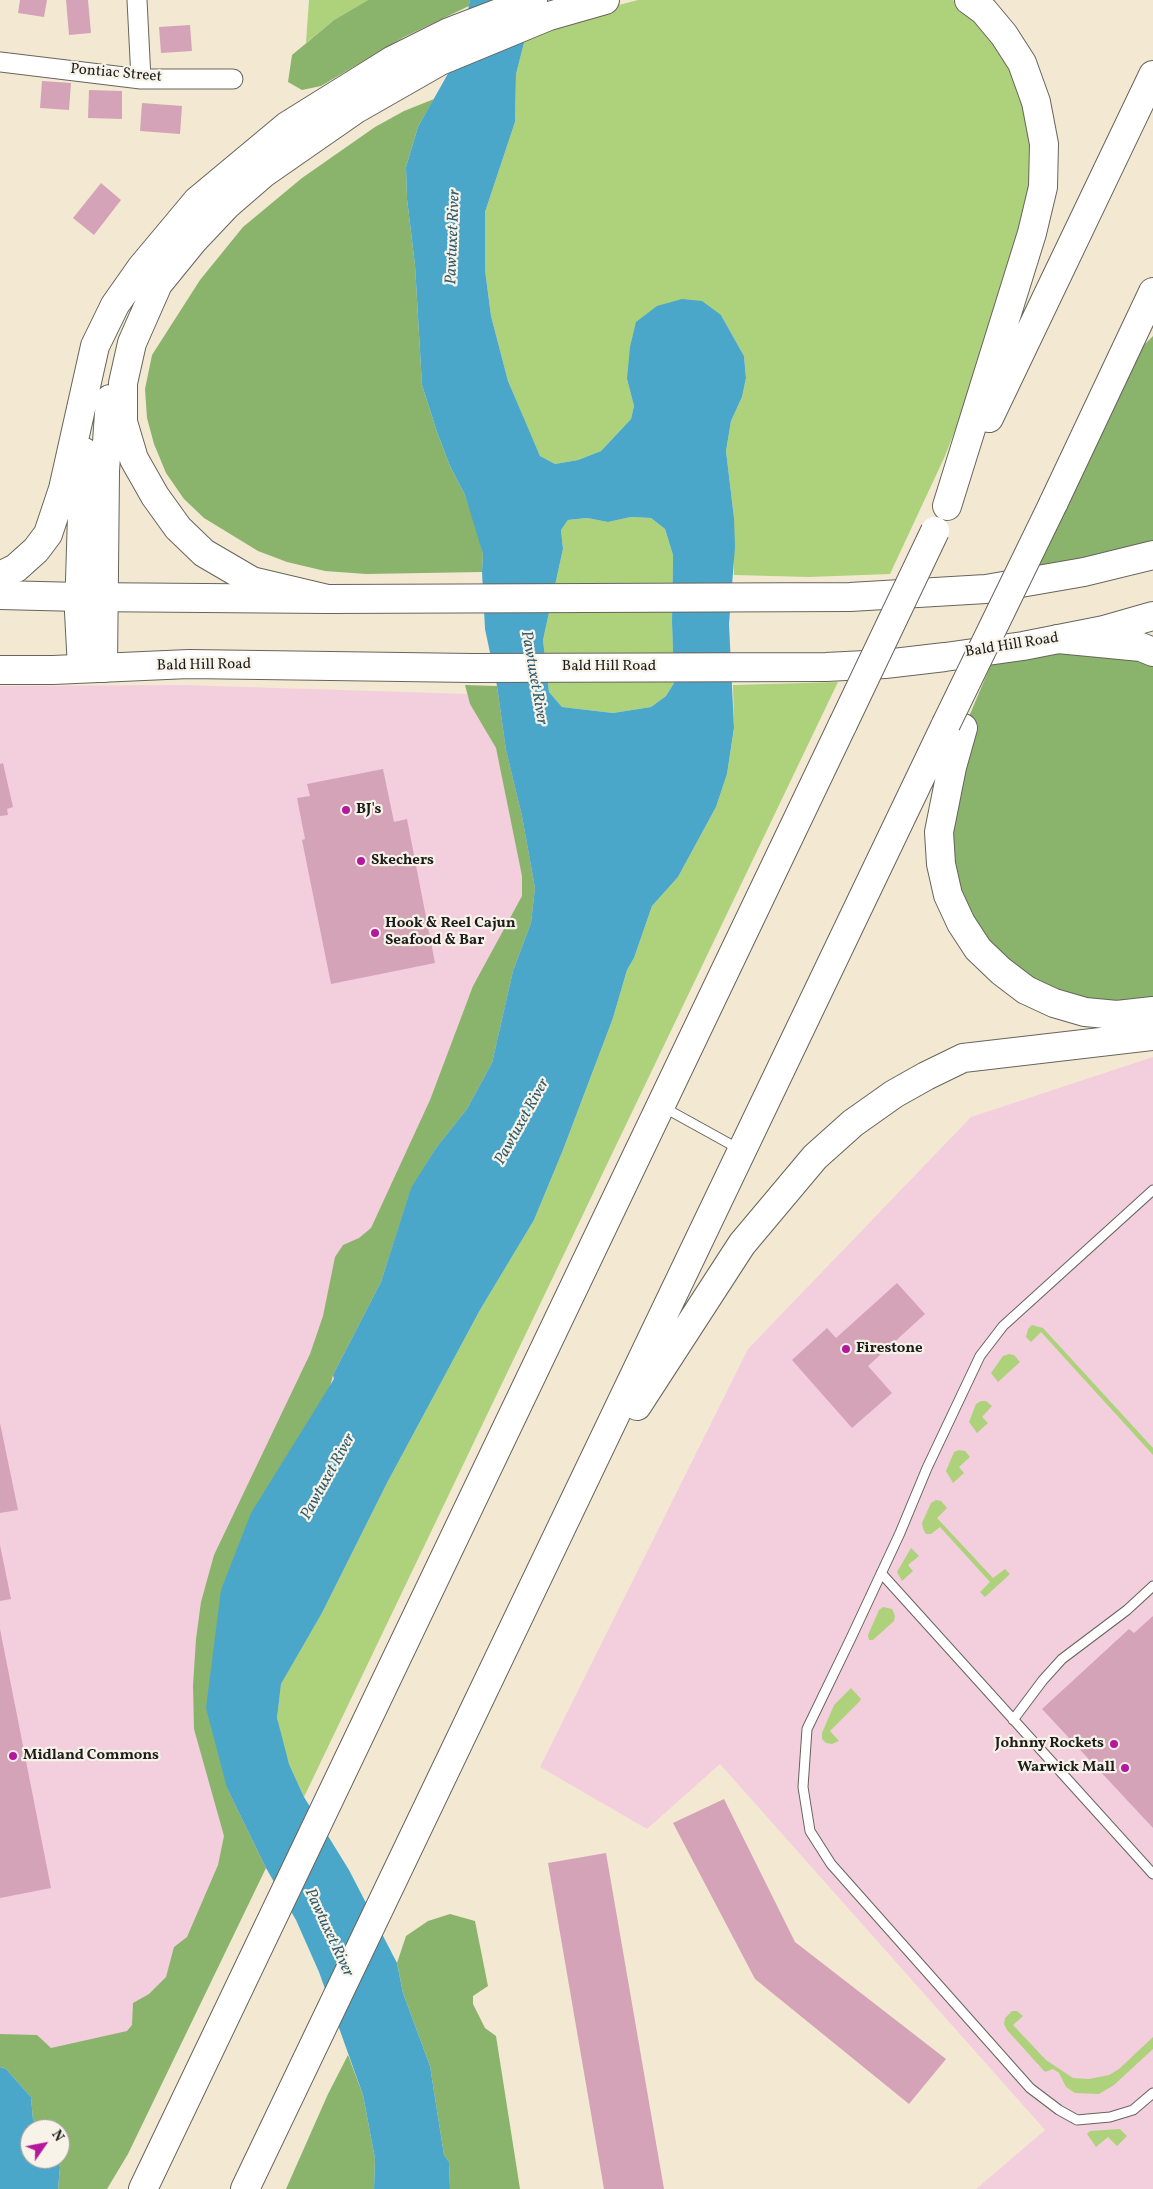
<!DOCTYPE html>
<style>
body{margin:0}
#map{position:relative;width:1153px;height:2189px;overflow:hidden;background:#f3e9d3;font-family:Vollkorn,serif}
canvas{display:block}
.north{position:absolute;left:20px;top:2119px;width:50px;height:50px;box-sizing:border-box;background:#f7f3e8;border:1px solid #9f9d96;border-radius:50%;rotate:57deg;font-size:14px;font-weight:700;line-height:20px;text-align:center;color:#1c1c1c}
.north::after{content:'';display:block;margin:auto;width:18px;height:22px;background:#b5179e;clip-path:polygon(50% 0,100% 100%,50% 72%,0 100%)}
</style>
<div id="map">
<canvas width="1153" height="2189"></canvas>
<div class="north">N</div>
</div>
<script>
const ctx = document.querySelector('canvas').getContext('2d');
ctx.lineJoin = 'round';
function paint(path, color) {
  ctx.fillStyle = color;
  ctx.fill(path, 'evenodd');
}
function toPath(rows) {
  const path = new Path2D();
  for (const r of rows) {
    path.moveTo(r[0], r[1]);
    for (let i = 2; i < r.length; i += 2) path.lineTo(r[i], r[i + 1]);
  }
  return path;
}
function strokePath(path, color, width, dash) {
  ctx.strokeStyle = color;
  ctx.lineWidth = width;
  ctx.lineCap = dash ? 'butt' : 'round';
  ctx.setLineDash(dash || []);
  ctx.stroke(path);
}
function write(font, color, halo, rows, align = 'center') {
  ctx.font = font + ' Vollkorn,serif';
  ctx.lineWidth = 4.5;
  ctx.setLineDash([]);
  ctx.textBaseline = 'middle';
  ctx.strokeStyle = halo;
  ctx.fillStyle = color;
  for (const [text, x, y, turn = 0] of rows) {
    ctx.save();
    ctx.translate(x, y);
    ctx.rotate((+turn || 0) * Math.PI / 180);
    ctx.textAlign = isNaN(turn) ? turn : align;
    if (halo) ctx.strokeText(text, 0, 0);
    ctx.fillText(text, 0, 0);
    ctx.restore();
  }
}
const built = toPath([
 [183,685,501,695,546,893,246,1835,147,2045,0,2053,0,686],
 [1153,1057,1153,2189,976,2189,1045,2130,720,1764,647,1829,540,1767,748,1349,971,1117]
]);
const green = toPath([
 [309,0,368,0,334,20,306,43],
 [638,0,953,0,1001,46,1031,109,1033,188,972,387,945,456,890,574,809,577,734,575,734,518,726,451,731,421,742,397,746,378,744,356,721,315,627,379,634,406,631,419,601,451,578,460,555,464,540,456,526,424,508,381,491,316,485,270,485,212,515,122,516,74,525,39,611,7],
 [631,517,651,518,665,529,673,555,672,622,674,683,666,696,651,707,613,713,562,707,549,692,543,640,563,549,561,530,568,520,587,518,608,522],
 [838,682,304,1797,289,1764,281,1741,277,1718,281,1684,322,1613,387,1483,480,1310,534,1220,563,1150,613,1018,627,970,634,958,652,906,678,877,716,807,727,774,734,729,733,685],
 [1032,1325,1043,1328,1153,1448,1153,1455,1041,1332,1031,1342,1026,1337,1028,1329],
 [1009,1354,1014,1355,1020,1362,998,1382,991,1373,1003,1356],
 [981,1401,986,1401,992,1406,982,1417,988,1423,977,1433,969,1422,976,1404],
 [959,1450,965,1451,970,1457,959,1467,964,1473,953,1483,946,1471,954,1452],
 [936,1500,941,1501,947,1508,937,1518,993,1578,1005,1569,1010,1574,985,1597,980,1592,990,1582,940,1527,931,1534,926,1534,923,1529,922,1523,931,1503],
 [911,1548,919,1556,908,1565,913,1571,902,1581,897,1572],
 [883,1607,892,1609,895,1616,894,1621,873,1640,869,1640,868,1635,879,1610],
 [851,1688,861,1699,860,1701,830,1731,839,1741,832,1744,826,1743,822,1739,822,1733,834,1705],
 [1012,2011,1017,2011,1023,2016,1013,2025,1046,2060,1073,2078,1089,2079,1109,2075,1119,2069,1153,2037,1153,2049,1114,2085,1099,2094,1075,2093,1066,2087,1059,2073,1053,2069,1045,2072,1007,2030,1004,2024,1005,2018],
 [1120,2129,1127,2136,1117,2146,1108,2137,1096,2147,1087,2134,1090,2131]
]);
const forest = toPath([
 [368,0,470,0,469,6,404,37,321,86,302,90,288,82,292,55,334,20],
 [434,99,418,127,406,167,407,199,415,265,422,385,437,432,450,466,465,495,476,525,483,554,482,572,366,574,325,571,287,562,258,551,204,518,184,499,166,473,154,444,147,418,145,389,152,355,200,280,243,227,302,178,375,127,404,111],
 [1153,336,1153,554,1036,581,1041,538,1124,365],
 [998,648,1153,655,1153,1012,1029,990,949,893,952,775,962,733],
 [465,685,497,686,506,750,522,816,535,888,531,923,513,971,492,1063,467,1109,436,1148,411,1189,381,1282,333,1375,227,1788,266,1868,128,2154,107,2189,58,2189,60,2167,57,2159,60,2159,60,2129,47,2129,33,2120,31,2097,6,2069,0,2067,0,2034,37,2035,51,2048,127,2031,132,2025,133,2003,149,1994,166,1977,174,1947,187,1937,218,1865,224,1836,194,1729,193,1686,196,1639,201,1602,214,1555,310,1354,323,1316,335,1257,343,1245,359,1238,371,1228,430,1100,473,986,522,896,522,876,496,748,470,704],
 [450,1914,475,1921,488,1986,473,1996,473,2004,485,2028,496,2036,520,2189,450,2189,449,2162,444,2155,430,2066,403,1993,397,1963,406,1936,428,1921],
 [348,2055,363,2095,375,2159,374,2189,286,2189,328,2094]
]);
const water = toPath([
 [470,0,527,0,525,39,516,74,515,122,485,212,485,270,491,316,508,381,540,456,555,464,578,460,601,451,631,419,634,406,627,379,630,347,636,322,657,306,682,299,702,301,721,315,744,356,746,378,742,397,731,421,726,451,734,518,735,547,729,624,734,728,727,774,716,807,678,877,652,906,634,958,627,970,613,1018,563,1150,534,1220,480,1310,387,1483,322,1613,281,1684,277,1718,289,1764,304,1797,349,1870,397,1963,403,1993,430,2066,444,2155,449,2162,450,2189,374,2189,375,2159,363,2095,319,1972,296,1920,266,1868,227,1788,206,1708,221,1590,251,1513,334,1379,333,1375,381,1282,411,1188,436,1148,467,1109,492,1063,513,971,531,923,535,888,522,816,506,750,497,686,485,629,482,572,483,554,465,495,450,466,437,432,422,385,415,265,407,199,406,167,418,127,450,70,462,39],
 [631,517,651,518,665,529,673,555,672,622,674,683,666,696,651,707,613,713,562,707,549,692,543,640,563,549,561,530,568,520,587,518,608,522],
 [0,2067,6,2069,31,2097,33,2120,47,2128,30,2129,30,2159,57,2159,60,2167,58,2189,0,2189]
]);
const building = toPath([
 [20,0,47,0,44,17,18,13],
 [66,0,88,0,91,33,69,35],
 [190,25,192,51,161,53,159,27],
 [42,81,71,83,69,110,40,108],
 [89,90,122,91,122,119,88,118],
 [142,103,182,106,180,134,140,131],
 [101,183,121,200,94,235,73,218],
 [3,763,13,807,7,809,8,815,0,816,0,764],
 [383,769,394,822,407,819,435,963,331,984,302,840,305,839,297,798,310,796,307,784],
 [897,1283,925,1314,868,1366,892,1393,852,1428,792,1360,827,1328,836,1338],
 [0,1423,18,1510,0,1513],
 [0,1545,11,1599,0,1601],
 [1153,1616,1153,1828,1042,1709,1129,1629,1134,1633],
 [0,1629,51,1888,0,1898],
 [724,1799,795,1942,946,2059,909,2104,755,1979,673,1823],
 [606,1853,664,2189,604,2189,548,1863]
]);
const lane = toPath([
 [663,1107,739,1149],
 [1153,1190,1003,1326,980,1356,927,1468,900,1533,851,1638,807,1729,803,1787,810,1831,831,1864,1030,2088,1059,2110,1077,2120,1110,2117,1133,2110,1153,2093],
 [881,1573,1153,1874],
 [1013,1720,1043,1680,1062,1659,1127,1610,1153,1586]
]);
const street = toPath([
 [137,0,141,79],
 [0,62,141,79,233,79]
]);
const primary = toPath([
 [0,595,80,597,328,599,850,597,986,589,1084,572,1153,555],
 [0,670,53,670,189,664,472,668,826,667,885,664,945,657,1023,646,1104,630,1153,616]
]);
const highway = toPath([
 [989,418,1153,75],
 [1053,504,1153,292],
 [947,506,1032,233,1043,187,1044,144,1036,102,1022,63,1004,35,984,11,969,0],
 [0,576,16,568,36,550,48,534,63,489,95,346,115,305,141,268,197,201,287,126,393,60,449,32,533,0],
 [328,599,252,581,204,553,178,528,155,496,134,459,123,422,123,383,132,343,158,284,193,241,227,205,264,173,356,109,440,61,549,16,605,0],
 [1058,639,1141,647,1153,652],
 [82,668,79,612,84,452],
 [103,668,105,471,110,399],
 [963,728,952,767,939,832,941,864,948,895,961,923,978,949,1001,971,1026,990,1054,1003,1085,1012,1117,1015,1153,1011],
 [637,1406,742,1244,815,1157,853,1123,894,1094,926,1076,963,1058,1153,1036],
 [143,2189,843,724],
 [245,2189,946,724]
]);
const highwayBridge = toPath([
 [843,724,935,531],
 [946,724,1053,504]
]);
const markers = [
 [346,810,5,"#b5179e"],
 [361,861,5,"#b5179e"],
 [375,933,5,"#b5179e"],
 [846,1349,5,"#b5179e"],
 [1114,1744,5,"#b5179e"],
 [13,1756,5,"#b5179e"],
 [1125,1768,5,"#b5179e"]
];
const streetNames = [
 ["Pontiac Street",116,74,5],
 ["Bald Hill Road",1012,646,-9],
 ["Bald Hill Road",204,666,-1],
 ["Bald Hill Road",609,667]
];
const poiNames = [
 ["BJ's",356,810],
 ["Skechers",371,861],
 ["Hook & Reel Cajun",385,924],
 ["Seafood & Bar",385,941],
 ["Firestone",856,1349],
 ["Johnny Rockets",1104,1744,"right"],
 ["Midland Commons",23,1756],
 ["Warwick Mall",1115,1768,"right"]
];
const waterNames = [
 ["Pawtuxet River",454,237,-88],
 ["Pawtuxet River",533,678,80],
 ["Pawtuxet River",523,1122,-61],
 ["Pawtuxet River",329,1477,-61],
 ["Pawtuxet River",328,1933,65]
];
paint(built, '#f3cfde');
paint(green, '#aed27b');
paint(forest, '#8ab46b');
paint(water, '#4aa7c9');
paint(building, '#d4a3b7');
strokePath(lane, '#67645c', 11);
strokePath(street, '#67645c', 21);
strokePath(primary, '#67645c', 30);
strokePath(highway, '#67645c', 30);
strokePath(lane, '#fff', 9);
strokePath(street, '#fff', 19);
strokePath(primary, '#fff', 28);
strokePath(highway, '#fff', 28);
strokePath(highwayBridge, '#67645c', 30, []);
strokePath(highwayBridge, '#fff', 28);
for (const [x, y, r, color] of markers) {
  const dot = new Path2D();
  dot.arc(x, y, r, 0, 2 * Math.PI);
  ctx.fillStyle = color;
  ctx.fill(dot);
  strokePath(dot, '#f7f3e8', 2);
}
write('15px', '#1c1c1c', '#f7f3e8', streetNames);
write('bold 15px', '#1c1c1c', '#f7f3e8', poiNames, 'left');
write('italic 16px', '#315b6a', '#f7f3e8', waterNames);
</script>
